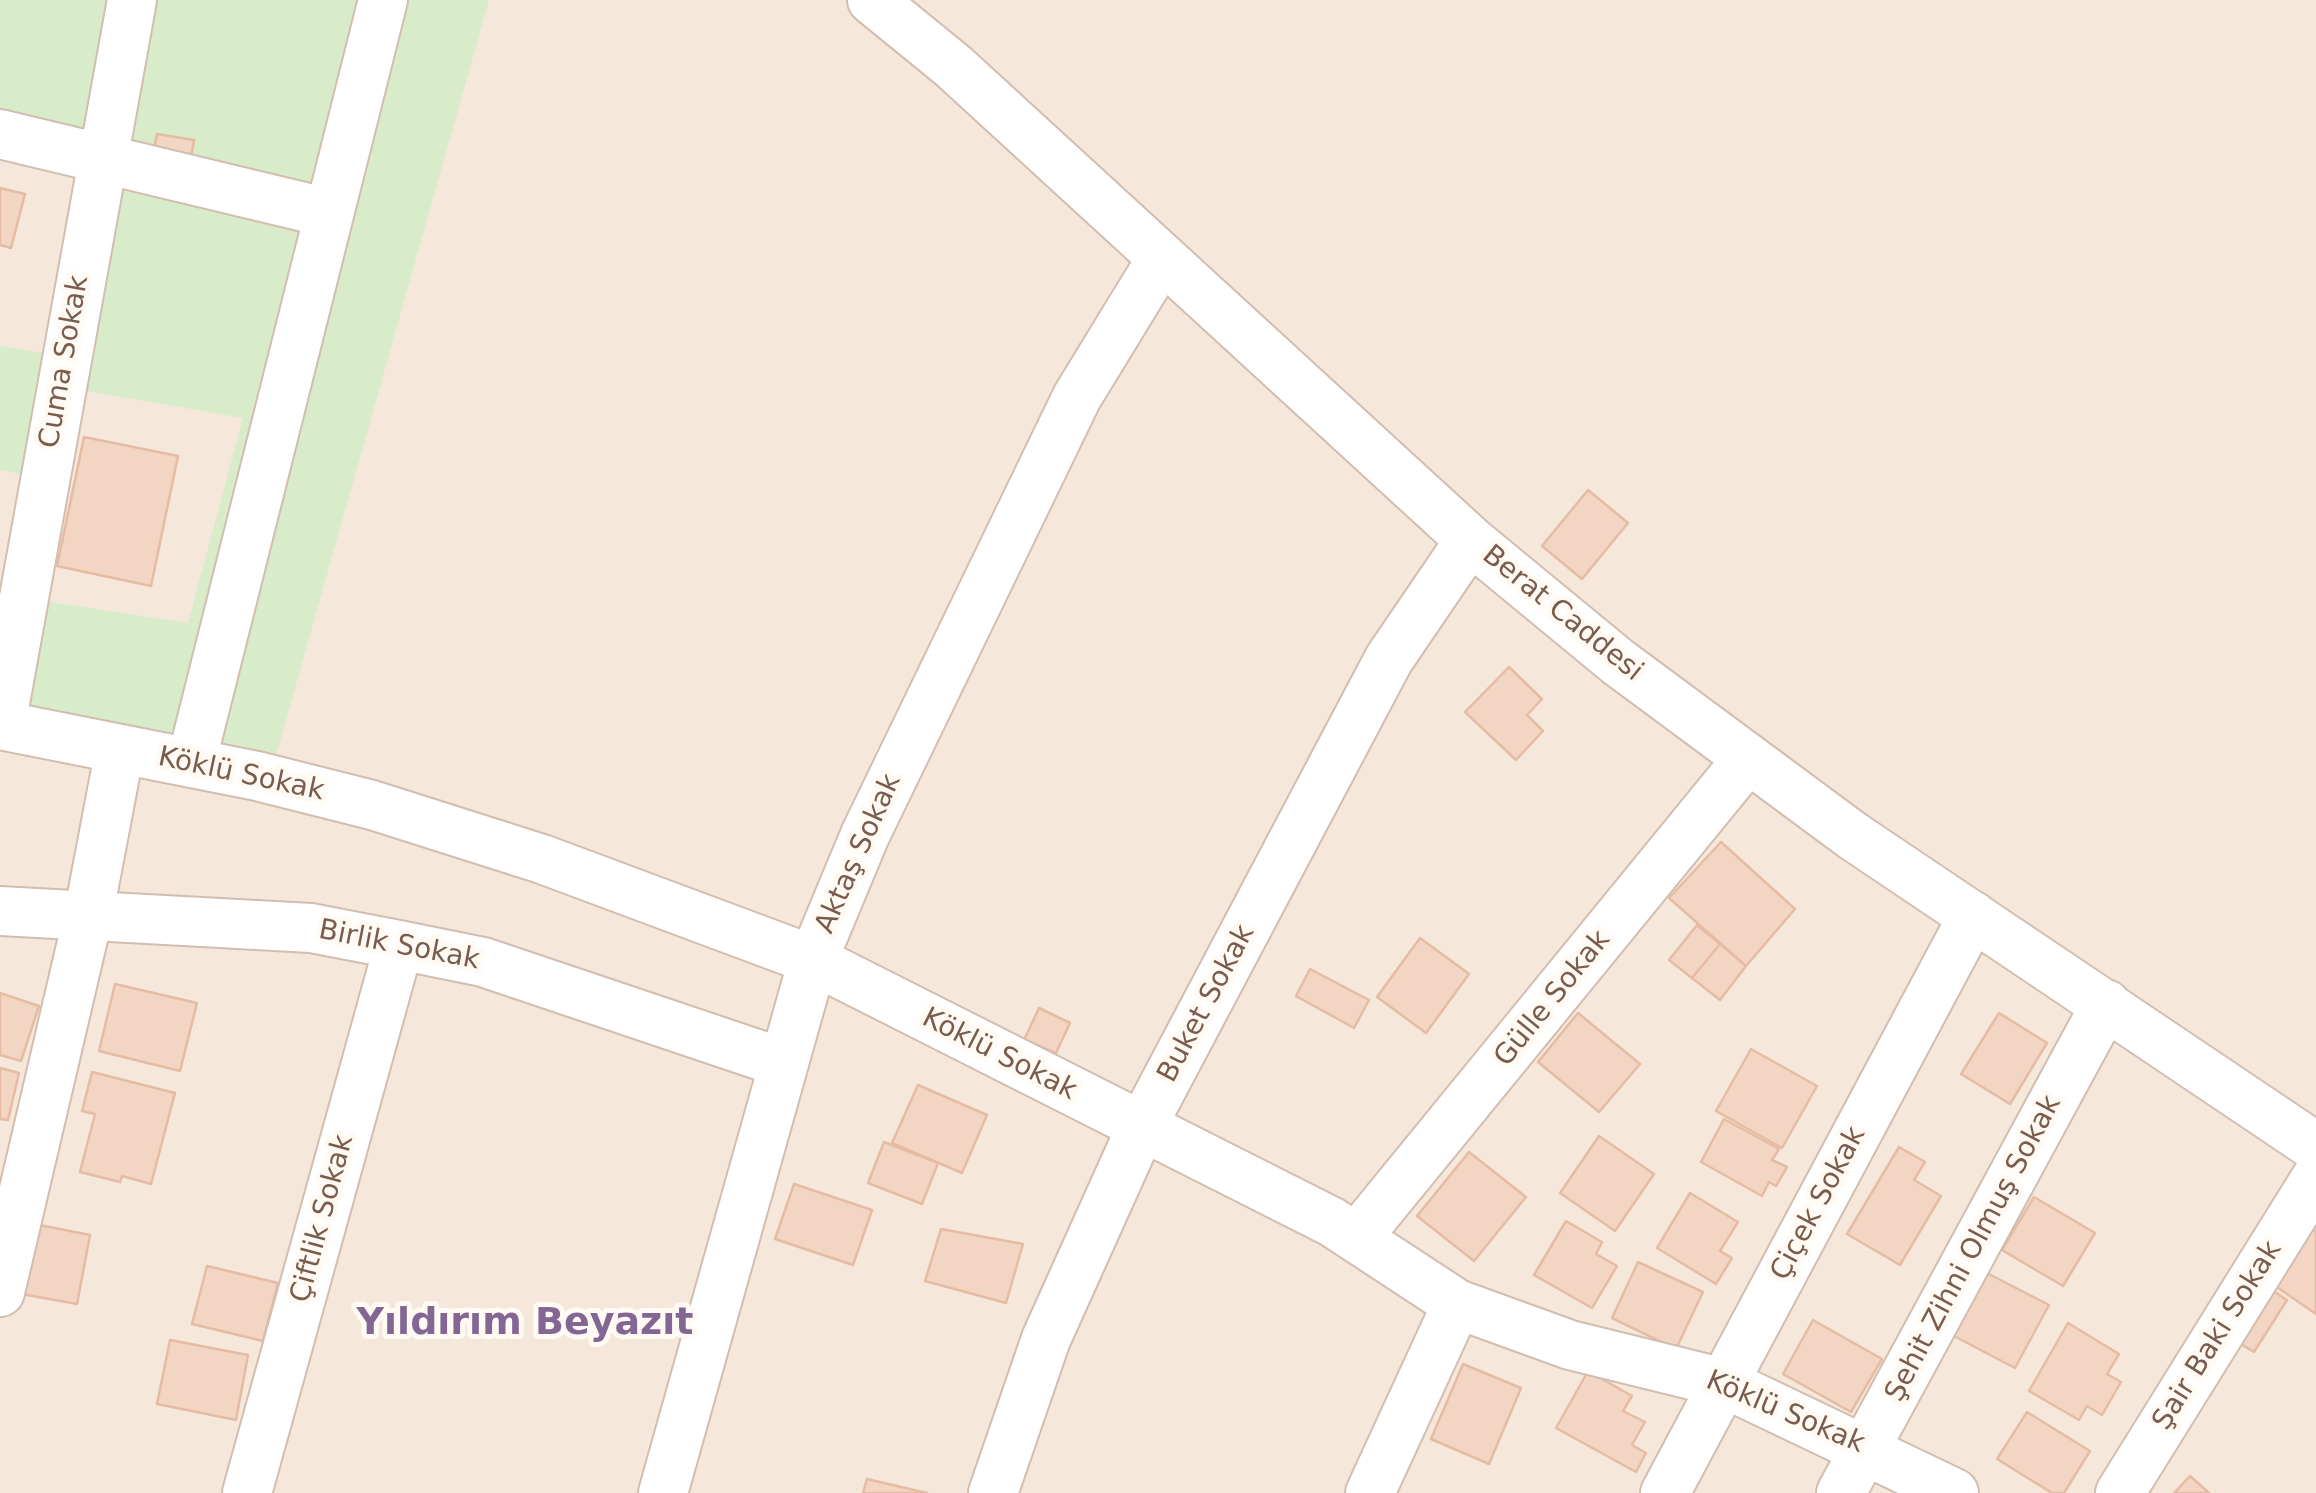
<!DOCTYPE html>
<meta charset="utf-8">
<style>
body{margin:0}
canvas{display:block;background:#fdf6ec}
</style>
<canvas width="2316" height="1493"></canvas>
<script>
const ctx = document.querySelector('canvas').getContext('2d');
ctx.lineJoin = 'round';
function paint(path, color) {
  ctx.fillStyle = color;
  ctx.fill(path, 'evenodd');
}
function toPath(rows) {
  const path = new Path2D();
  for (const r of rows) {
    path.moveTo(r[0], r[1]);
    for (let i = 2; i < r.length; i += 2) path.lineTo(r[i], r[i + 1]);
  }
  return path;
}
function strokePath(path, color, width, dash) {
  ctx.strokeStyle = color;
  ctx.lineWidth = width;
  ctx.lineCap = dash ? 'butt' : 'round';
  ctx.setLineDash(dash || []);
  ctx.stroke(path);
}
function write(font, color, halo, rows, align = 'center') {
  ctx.font = font + ' "DejaVu Sans",sans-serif';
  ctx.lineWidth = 10;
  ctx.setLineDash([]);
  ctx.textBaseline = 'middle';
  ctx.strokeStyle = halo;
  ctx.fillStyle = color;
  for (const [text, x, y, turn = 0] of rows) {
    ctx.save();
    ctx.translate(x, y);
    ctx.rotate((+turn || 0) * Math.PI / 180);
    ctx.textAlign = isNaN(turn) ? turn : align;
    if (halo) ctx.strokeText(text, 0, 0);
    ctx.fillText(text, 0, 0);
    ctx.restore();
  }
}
const residential = toPath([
 [0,0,2316,0,2316,1493,0,1493]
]);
const green = toPath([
 [0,0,112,0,86,142,0,120],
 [157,0,489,0,275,759,28,710,44,601,188,623,243,418,80,390],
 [0,346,50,354,20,474,0,470]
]);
const building = toPath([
 [157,134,194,140,189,170,151,163,157,134],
 [0,188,25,194,11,248,0,245,0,188],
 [84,437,178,456,151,586,57,566,84,437],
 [1588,490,1628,523,1582,579,1542,546,1588,490],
 [1509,667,1542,699,1527,715,1543,731,1516,760,1465,712,1509,667],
 [1721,842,1795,909,1746,966,1669,898,1721,842],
 [1697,925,1720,944,1692,978,1669,960,1697,925],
 [1420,938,1469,974,1426,1033,1377,997,1420,938],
 [1720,944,1746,966,1720,1000,1692,978,1720,944],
 [1310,969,1369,1000,1354,1028,1296,996,1310,969],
 [115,984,197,1003,180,1071,99,1051,115,984],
 [0,993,39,1006,21,1061,0,1055,0,993],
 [1039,1008,1070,1023,1056,1053,1024,1040,1039,1008],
 [1578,1013,1640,1064,1599,1112,1538,1062,1578,1013],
 [1999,1013,2047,1043,2010,1104,1961,1074,1999,1013],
 [1751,1049,1817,1086,1782,1148,1716,1111,1751,1049],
 [0,1068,19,1073,8,1120,0,1119,0,1068],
 [92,1072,175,1093,151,1184,122,1176,120,1182,80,1172,95,1114,82,1111,92,1072],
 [918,1085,987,1115,962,1173,892,1143,918,1085],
 [1724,1119,1779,1149,1772,1160,1787,1167,1776,1186,1769,1182,1762,1196,1701,1162,1724,1119],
 [1599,1136,1654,1174,1615,1231,1560,1193,1599,1136],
 [884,1142,938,1163,922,1204,868,1183,884,1142],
 [1899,1147,1925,1162,1914,1180,1941,1196,1900,1265,1847,1234,1899,1147],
 [1469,1152,1526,1197,1474,1261,1417,1216,1469,1152],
 [794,1184,872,1210,853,1265,775,1239,794,1184],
 [1690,1193,1738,1222,1720,1251,1732,1258,1716,1284,1657,1248,1690,1193],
 [2034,1197,2095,1233,2063,1286,2002,1250,2034,1197],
 [1566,1221,1602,1242,1596,1254,1617,1266,1592,1308,1534,1275,1566,1221],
 [29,1223,90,1235,77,1304,16,1293,29,1223],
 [2304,1224,2316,1232,2316,1314,2268,1281,2304,1224],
 [941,1229,1023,1244,1006,1303,925,1281,941,1229],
 [1638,1262,1703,1292,1676,1349,1612,1318,1638,1262],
 [207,1266,278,1283,263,1341,192,1324,207,1266],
 [1985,1272,2049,1305,2015,1368,1952,1335,1985,1272],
 [2267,1287,2287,1300,2254,1352,2234,1340,2267,1287],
 [1813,1320,1882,1359,1851,1412,1783,1374,1813,1320],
 [2068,1323,2119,1354,2107,1374,2121,1382,2102,1415,2087,1406,2079,1420,2029,1391,2068,1323],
 [170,1340,248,1355,236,1420,157,1404,170,1340],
 [1463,1364,1521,1388,1489,1464,1431,1439,1463,1364],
 [1588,1371,1632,1396,1623,1411,1645,1422,1632,1445,1646,1453,1636,1472,1556,1428,1588,1371],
 [2027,1412,2090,1451,2064,1493,2052,1493,1997,1459,2027,1412],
 [2190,1476,2209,1493,2174,1493,2190,1476],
 [867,1479,927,1493,863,1493,867,1479]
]);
const minor = toPath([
 [872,0,953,66,1470,540,1618,662,1853,836,2316,1147],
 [0,134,329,213],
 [0,725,257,776,372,805,542,859,813,960,1332,1222,1457,1304,1570,1345,1724,1383,1954,1493],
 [1,725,132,0],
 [191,763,383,0],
 [0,911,311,928,399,945,483,962,783,1063],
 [1358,1236,1746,761],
 [0,1292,88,917,120,749],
 [247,1493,399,945],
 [663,1493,813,960,865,835,1077,397,1162,258],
 [993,1493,1046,1339,1141,1128,1389,659,1470,540],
 [1370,1493,1457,1304],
 [1665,1493,1973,916],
 [1841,1493,2106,1004],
 [2120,1493,2316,1178]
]);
const streetNames = [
 ["Cuma Sokak",65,362,-80],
 ["Berat Caddesi",1562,614,39],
 ["Köklü Sokak",241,775,12],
 ["Aktaş Sokak",859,854,-66],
 ["Birlik Sokak",399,946,11],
 ["Gülle Sokak",1553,999,-51],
 ["Buket Sokak",1207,1004,-62],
 ["Köklü Sokak",999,1055,27],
 ["Çiçek Sokak",1819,1204,-62],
 ["Çiftlik Sokak",323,1219,-75],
 ["Şehit Zihni Olmuş Sokak",1974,1249,-62],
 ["Şair Baki Sokak",2218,1336,-58],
 ["Köklü Sokak",1785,1413,23]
];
const districtNames = [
 ["Yıldırım Beyazıt",525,1324]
];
paint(residential, '#f5e8da');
paint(green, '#d8ecc9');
paint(building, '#f3d5c3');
strokePath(building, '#e6bba3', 2.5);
strokePath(minor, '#d1beb0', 52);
strokePath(minor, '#fff', 48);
write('28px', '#7a5c4d', '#fffaf3', streetNames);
write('bold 38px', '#846695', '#fffaf3', districtNames);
</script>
